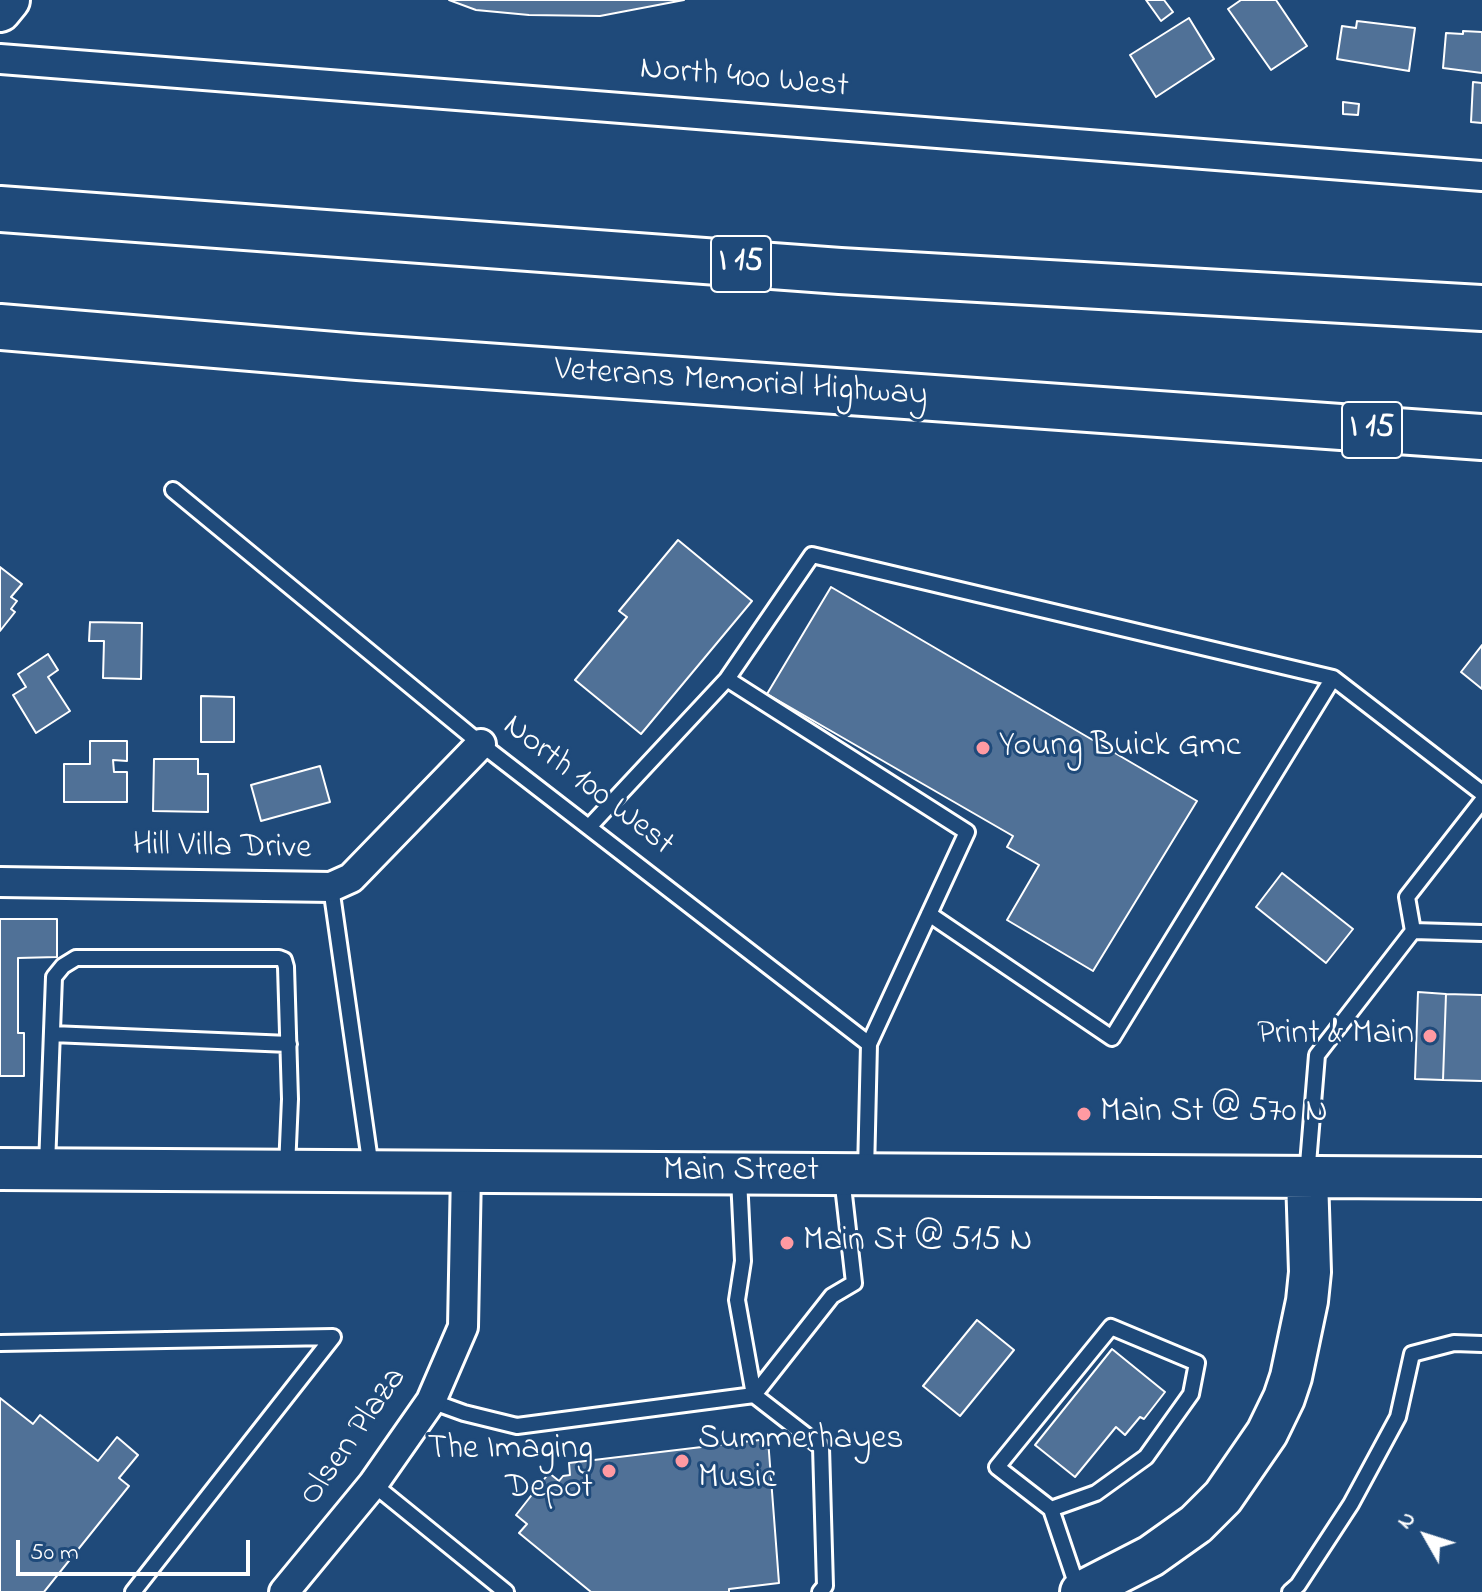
<!DOCTYPE html>
<style>
body{margin:0}
#map{position:relative;width:1482px;height:1592px;overflow:hidden;background:#1f4a7a;font-family:"Indie Flower",sans-serif}
canvas{display:block}
.north{position:absolute;left:1386px;top:1496px;width:80px;height:80px;-webkit-text-stroke:6px #1f4a7a;paint-order:stroke;rotate:309deg;font-size:22px;font-weight:700;line-height:32px;text-align:center;color:#fff}
.north::after{content:'';display:block;margin:auto;width:28px;height:36px;background:#fff;clip-path:polygon(50% 0,100% 100%,50% 72%,0 100%)}
.scale{position:absolute;left:16px;top:1540px;width:234px;height:36px;box-sizing:border-box;border:4px solid #fff;border-top:0;padding-left:10px;font-size:24px;line-height:28px;white-space:nowrap;color:#fff;-webkit-text-stroke:6px #1f4a7a;paint-order:stroke}
</style>
<div id="map">
<canvas width="1482" height="1592"></canvas>
<div class="north">N</div>
<div class="scale">50 m</div>
</div>
<script>
const ctx = document.querySelector('canvas').getContext('2d');
ctx.lineJoin = 'round';
function paint(path, color) {
  ctx.fillStyle = color;
  ctx.fill(path, 'evenodd');
}
function toPath(rows) {
  const path = new Path2D();
  for (const r of rows) {
    path.moveTo(r[0], r[1]);
    for (let i = 2; i < r.length; i += 2) path.lineTo(r[i], r[i + 1]);
  }
  return path;
}
function strokePath(path, color, width, dash) {
  ctx.strokeStyle = color;
  ctx.lineWidth = width;
  ctx.lineCap = dash ? 'butt' : 'round';
  ctx.setLineDash(dash || []);
  ctx.stroke(path);
}
function write(font, color, halo, rows, align = 'center') {
  ctx.font = font + ' "Indie Flower",sans-serif';
  ctx.lineWidth = 6;
  ctx.setLineDash([]);
  ctx.textBaseline = 'middle';
  ctx.strokeStyle = halo;
  ctx.fillStyle = color;
  for (const [text, x, y, turn = 0] of rows) {
    ctx.save();
    ctx.translate(x, y);
    ctx.rotate((+turn || 0) * Math.PI / 180);
    ctx.textAlign = isNaN(turn) ? turn : align;
    if (halo) ctx.strokeText(text, 0, 0);
    ctx.fillText(text, 0, 0);
    ctx.restore();
  }
}
const building = toPath([
 [449,0,684,0,600,16,529,15,476,10,449,0],
 [1146,0,1164,0,1173,12,1161,21,1146,0],
 [1241,0,1276,0,1307,46,1271,70,1228,9,1241,0],
 [1189,18,1214,59,1156,97,1130,55,1189,18],
 [1357,21,1415,28,1409,71,1337,59,1342,26,1356,28,1357,21],
 [1463,31,1482,32,1482,73,1443,68,1446,33,1463,34,1463,31],
 [1473,82,1482,83,1482,123,1471,122,1473,82],
 [1343,102,1359,104,1358,115,1343,114,1343,102],
 [678,540,752,601,641,734,575,680,627,617,619,611,678,540],
 [0,567,22,584,11,597,17,601,11,609,15,612,0,631,0,567],
 [831,587,1197,801,1093,971,1007,920,1039,865,1007,847,1013,836,767,694,831,587],
 [90,622,142,623,141,679,103,678,104,641,89,641,90,622],
 [1482,645,1482,689,1461,672,1482,645],
 [48,654,58,670,48,677,70,711,36,733,13,695,26,687,18,674,48,654],
 [201,696,234,697,234,742,201,742,201,696],
 [90,741,127,741,127,761,113,760,114,772,127,772,127,802,64,802,64,764,90,764,90,741],
 [154,759,198,759,198,774,208,774,208,812,153,811,154,759],
 [320,766,330,802,261,821,251,785,320,766],
 [1282,873,1353,929,1326,963,1256,907,1282,873],
 [0,919,57,919,57,957,18,958,18,1033,24,1033,24,1076,0,1076,0,919],
 [1418,992,1446,994,1443,1080,1415,1079,1418,992],
 [1446,994,1482,995,1482,1081,1443,1080,1446,994],
 [977,1320,1014,1350,960,1416,923,1386,977,1320],
 [1112,1349,1165,1392,1144,1419,1140,1417,1125,1435,1116,1427,1075,1477,1035,1445,1112,1349],
 [0,1398,33,1424,40,1415,98,1461,117,1437,138,1455,119,1478,129,1486,44,1592,0,1592,0,1398],
 [768,1439,779,1583,729,1589,729,1592,591,1592,519,1533,527,1524,516,1515,549,1473,559,1481,563,1476,570,1475,569,1463,768,1439]
]);
const lane = toPath([
 [173,490,481,744,869,1044,866,1172],
 [727,679,967,832,869,1044],
 [589,827,727,679,812,555,1333,678,1482,793],
 [331,887,371,1168],
 [929,914,1112,1038,1333,678],
 [1413,931,1407,897,1482,801],
 [52,1034,289,1044],
 [47,1166,54,977,63,966,76,958,279,958,284,960,286,967,290,1099,287,1168],
 [1307,1176,1317,1055,1413,931,1482,933],
 [739,1178,743,1261,737,1300,754,1395,821,1447,825,1586,820,1592],
 [0,1343,333,1337,133,1592],
 [431,1401,464,1413,517,1426,754,1395,832,1296,854,1283,842,1177],
 [373,1484,506,1592],
 [1051,1509,1096,1493,1146,1457,1191,1394,1197,1363,1111,1327,997,1467,1051,1509,1079,1592],
 [1290,1592,1298,1585,1351,1504,1398,1417,1412,1354,1454,1343,1482,1344]
]);
const street = toPath([
 [0,59,1482,176],
 [0,882,331,887,351,878,481,744],
 [284,1592,373,1484,431,1401,463,1327,466,1171]
]);
const secondary = toPath([
 [0,11,9,0],
 [0,1169,1482,1178],
 [1081,1592,1151,1556,1196,1524,1223,1497,1267,1433,1284,1398,1291,1377,1307,1301,1310,1272,1307,1177]
]);
const highway = toPath([
 [0,209,840,271,1482,308],
 [0,327,358,357,1482,437]
]);
const markers = [
 [983,748,8,"#ff9aa2"],
 [1430,1036,8,"#ff9aa2"],
 [1084,1114,8,"#ff9aa2"],
 [787,1243,8,"#ff9aa2"],
 [682,1461,8,"#ff9aa2"],
 [609,1471,8,"#ff9aa2"]
];
const shields = [
 [741,264,60],
 [1372,430,60]
];
const shieldNames = [
 ["I 15",741,264],
 ["I 15",1372,430]
];
const streetNames = [
 ["North 400 West",744,80,5],
 ["Veterans Memorial Highway",741,385,4],
 ["North 100 West",587,787,38],
 ["Hill Villa Drive",222,849,1],
 ["Main Street",741,1173],
 ["Olsen Plaza",355,1438,-55]
];
const poiNames = [
 ["Young Buick Gmc",999,748],
 ["Print & Main",1414,1036,"right"],
 ["Main St @ 570 N",1100,1114],
 ["Main St @ 515 N",803,1243],
 ["Summerhayes",698,1441],
 ["Music",698,1480],
 ["The Imaging",593,1451,"right"],
 ["Depot",593,1490,"right"]
];
paint(building, '#507197');
strokePath(building, '#fff', 2);
strokePath(lane, '#fff', 20);
strokePath(street, '#fff', 34);
strokePath(secondary, '#fff', 46);
strokePath(highway, '#fff', 50);
strokePath(lane, '#1f4a7a', 14);
strokePath(street, '#1f4a7a', 28);
strokePath(secondary, '#1f4a7a', 40);
strokePath(highway, '#1f4a7a', 44);
for (const [x, y, r, color] of markers) {
  const dot = new Path2D();
  dot.arc(x, y, r, 0, 2 * Math.PI);
  ctx.fillStyle = color;
  ctx.fill(dot);
  strokePath(dot, '#1f4a7a', 3);
}
for (const [x, y, w] of shields) {
  const box = new Path2D();
  box.roundRect(x - w / 2, y - 28, w, 56, 6);
  ctx.fillStyle = '#1f4a7a';
  ctx.fill(box);
  strokePath(box, '#fff', 2);
}
write('bold 32px', '#fff', null, shieldNames);
write('34px', '#fff', '#1f4a7a', streetNames);
write('34px', '#fff', '#1f4a7a', poiNames, 'left');
</script>
